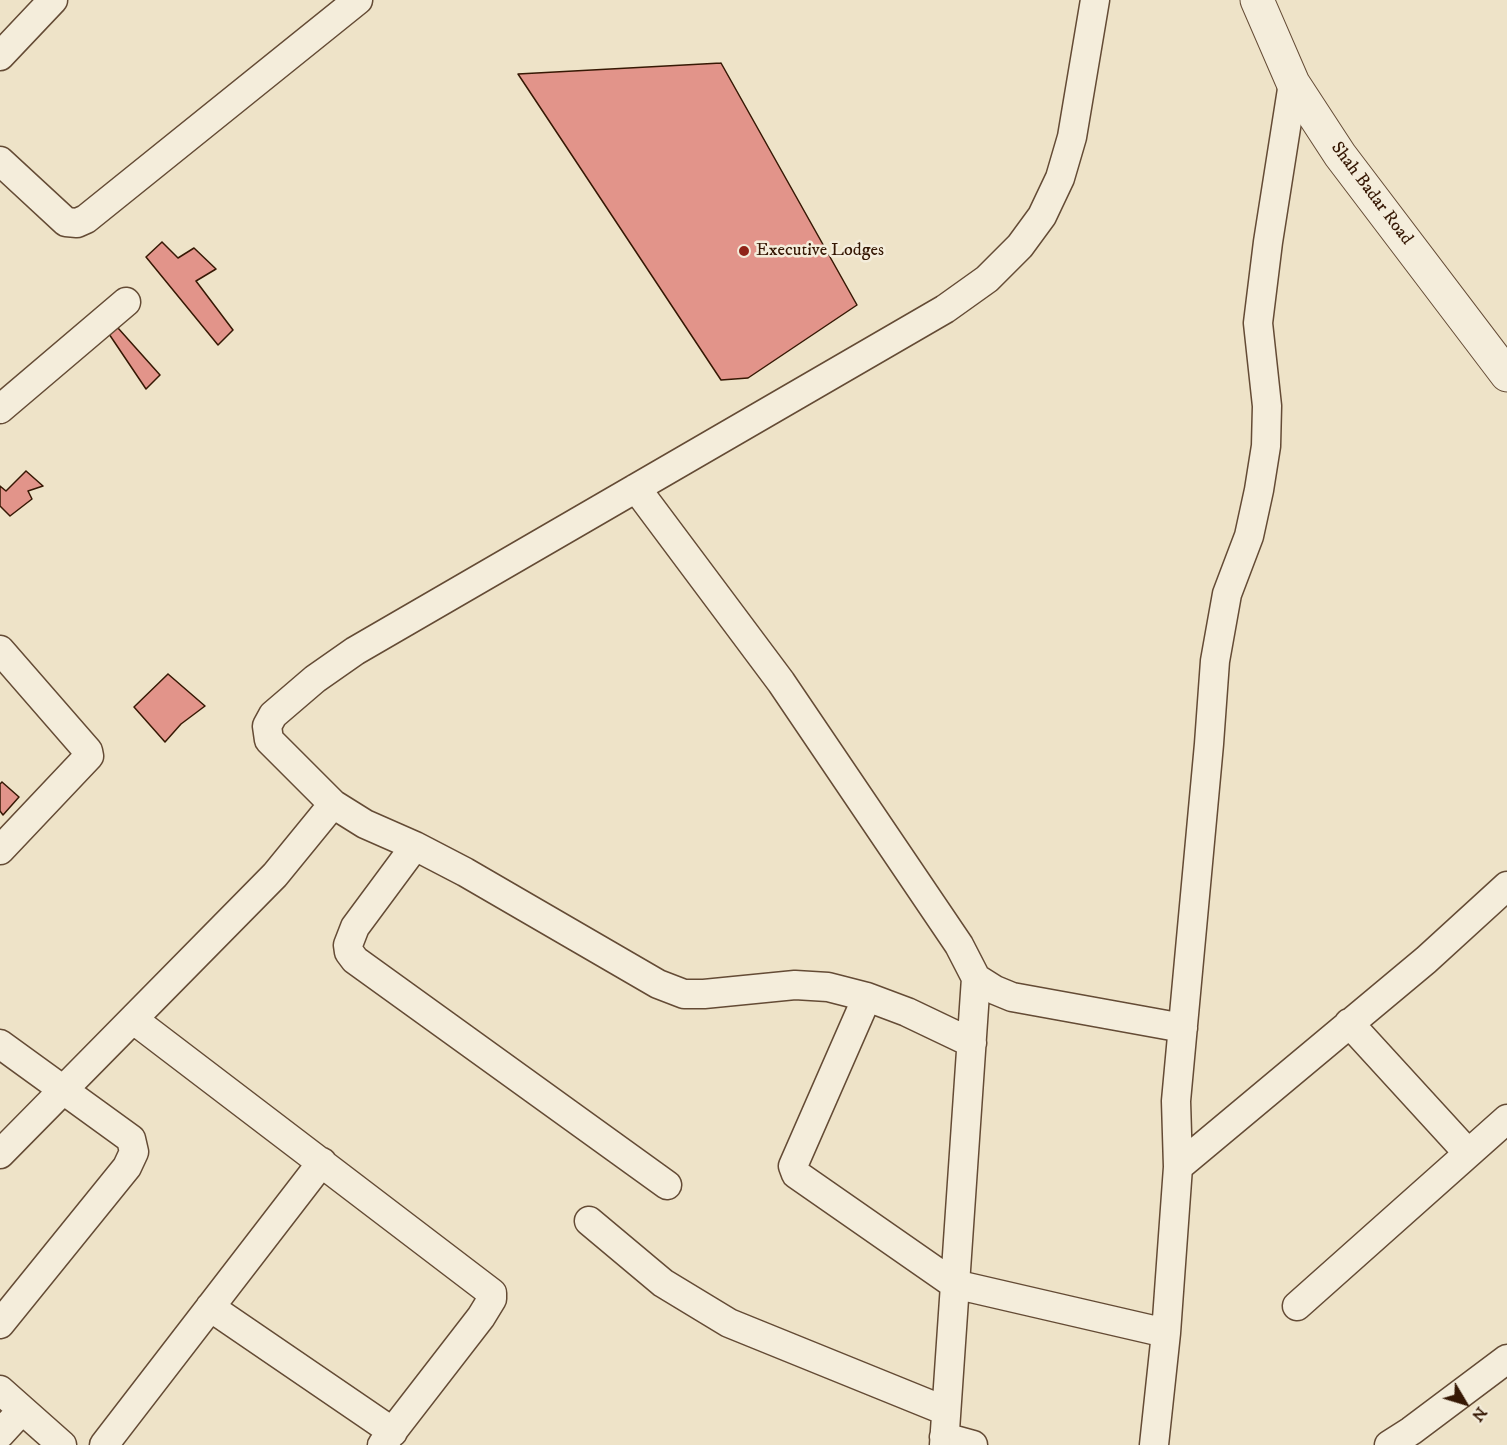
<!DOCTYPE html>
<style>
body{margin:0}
#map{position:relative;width:1507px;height:1445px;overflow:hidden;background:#eee3c8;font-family:"IM FELL DW Pica",serif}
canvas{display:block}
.north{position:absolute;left:1435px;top:1373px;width:60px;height:60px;-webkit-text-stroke:4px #f4eddb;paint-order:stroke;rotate:128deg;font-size:16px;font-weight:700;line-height:24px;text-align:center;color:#361804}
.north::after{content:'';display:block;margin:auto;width:21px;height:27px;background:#361804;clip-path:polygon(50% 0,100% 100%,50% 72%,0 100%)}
</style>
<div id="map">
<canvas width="1507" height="1445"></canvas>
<div class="north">N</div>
</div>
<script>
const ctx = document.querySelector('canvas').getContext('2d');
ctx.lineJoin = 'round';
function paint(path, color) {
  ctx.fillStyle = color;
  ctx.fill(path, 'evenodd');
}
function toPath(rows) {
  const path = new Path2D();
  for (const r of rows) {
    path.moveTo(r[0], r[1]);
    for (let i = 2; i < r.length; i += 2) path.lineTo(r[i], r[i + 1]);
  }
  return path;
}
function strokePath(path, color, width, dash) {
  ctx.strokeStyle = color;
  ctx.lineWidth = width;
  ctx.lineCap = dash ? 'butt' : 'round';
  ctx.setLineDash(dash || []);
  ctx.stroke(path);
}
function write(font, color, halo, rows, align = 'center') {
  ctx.font = font + ' "IM FELL DW Pica",serif';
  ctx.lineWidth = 5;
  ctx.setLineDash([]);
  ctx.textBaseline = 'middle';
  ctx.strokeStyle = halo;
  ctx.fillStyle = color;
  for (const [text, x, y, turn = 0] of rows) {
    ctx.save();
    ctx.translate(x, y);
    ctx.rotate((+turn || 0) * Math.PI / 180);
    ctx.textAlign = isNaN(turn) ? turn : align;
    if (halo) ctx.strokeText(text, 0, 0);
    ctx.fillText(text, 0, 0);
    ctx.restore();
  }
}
const building = toPath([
 [721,63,857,305,748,378,721,380,518,74,721,63],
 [162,242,178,258,194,248,216,269,196,281,233,330,218,345,146,257,162,242],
 [118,328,160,375,146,389,107,331,118,328],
 [26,471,43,486,28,491,32,499,10,516,0,506,0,486,6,491,26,471],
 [168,674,205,706,181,724,165,742,134,707,168,674],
 [2,782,19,797,3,815,0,811,0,784,2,782]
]);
const minor = toPath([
 [0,56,53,0],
 [0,161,66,222,77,223,86,219,358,0],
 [0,409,126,302],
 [636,488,781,682,959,945,976,978,995,990,1012,997,1183,1028],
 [0,650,88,751,89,756,0,850],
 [415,846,355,927,348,945,349,952,355,960,667,1185],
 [867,997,793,1166,796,1174,954,1284,1166,1333],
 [134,1020,492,1293,492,1299,481,1317,382,1445],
 [1349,1023,1468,1153],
 [972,1043,907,1012,867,997,828,987,795,985,704,994,684,994,658,984,465,872,415,846,365,824,333,804,269,740,267,726,273,715,315,679,355,651,945,309,987,279,1020,246,1042,216,1060,178,1072,137,1095,0],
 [0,1044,131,1139,134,1152,127,1167,0,1324],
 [0,1154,275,875,333,804],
 [1178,1167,1426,960,1507,886],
 [589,1221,663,1283,729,1323,946,1411],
 [1297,1306,1507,1119],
 [210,1307,393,1432],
 [0,1390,62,1445],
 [0,1434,22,1410],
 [944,1437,973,1445],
 [104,1445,322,1162],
 [944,1445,976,978],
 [1154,1445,1166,1333,1178,1167,1176,1101,1209,744,1215,661,1227,594,1249,536,1259,490,1266,446,1267,406,1258,323,1268,242,1293,83],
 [1389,1445,1411,1431,1507,1359]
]);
const tertiary = toPath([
 [1257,0,1293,83,1340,155,1507,375]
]);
const markers = [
 [744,251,6,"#8f2418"]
];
const streetNames = [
 ["Shah Badar Road",1371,194,53]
];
const poiNames = [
 ["Executive Lodges",756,251]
];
paint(building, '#e2948a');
strokePath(building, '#361804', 1.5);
strokePath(minor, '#644b35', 31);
strokePath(tertiary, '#644b35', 35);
strokePath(minor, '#f4eddb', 28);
strokePath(tertiary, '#f4eddb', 33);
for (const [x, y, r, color] of markers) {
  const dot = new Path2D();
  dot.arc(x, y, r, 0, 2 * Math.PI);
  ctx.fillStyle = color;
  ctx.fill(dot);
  strokePath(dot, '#f4eddb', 2);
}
write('18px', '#361804', '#f4eddb', streetNames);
write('18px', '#361804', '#f4eddb', poiNames, 'left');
</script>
